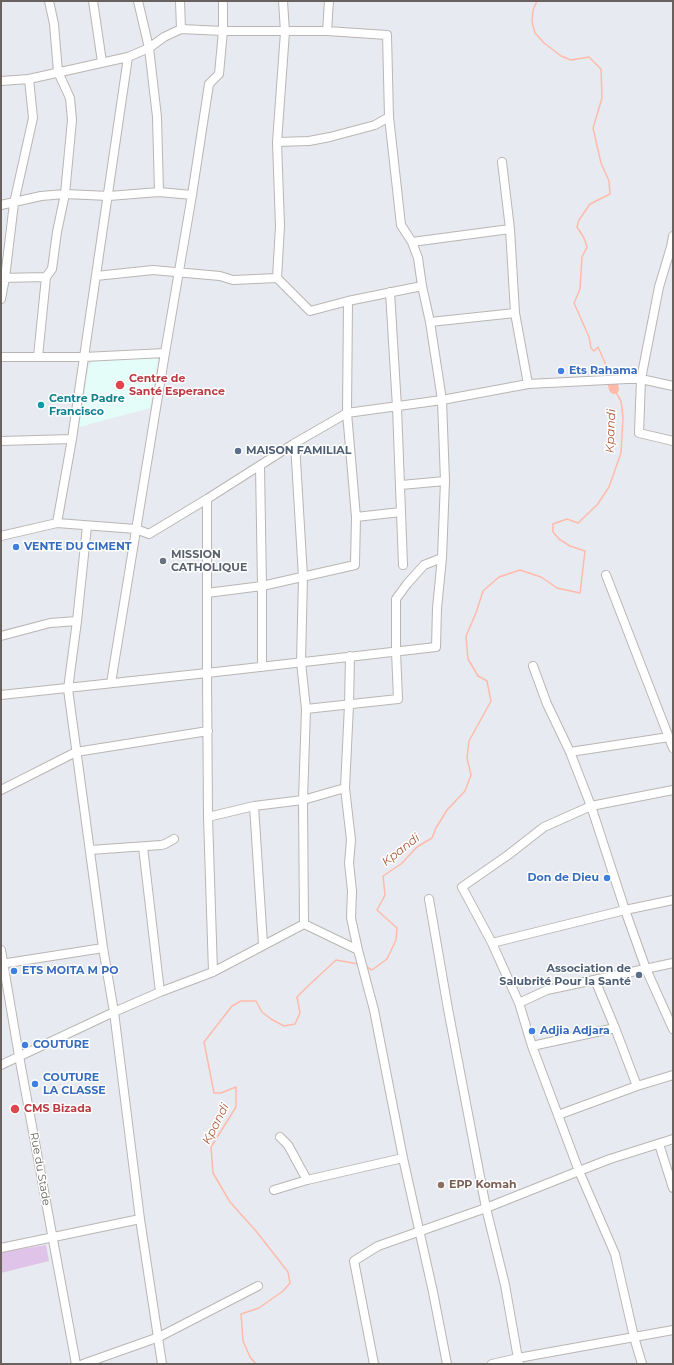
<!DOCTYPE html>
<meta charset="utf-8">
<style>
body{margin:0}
#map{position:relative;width:674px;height:1365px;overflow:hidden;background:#e7ebf1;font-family:Montserrat,sans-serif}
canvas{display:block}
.frame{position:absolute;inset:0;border:2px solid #68615e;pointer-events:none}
</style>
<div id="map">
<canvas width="674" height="1365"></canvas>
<div class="frame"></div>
</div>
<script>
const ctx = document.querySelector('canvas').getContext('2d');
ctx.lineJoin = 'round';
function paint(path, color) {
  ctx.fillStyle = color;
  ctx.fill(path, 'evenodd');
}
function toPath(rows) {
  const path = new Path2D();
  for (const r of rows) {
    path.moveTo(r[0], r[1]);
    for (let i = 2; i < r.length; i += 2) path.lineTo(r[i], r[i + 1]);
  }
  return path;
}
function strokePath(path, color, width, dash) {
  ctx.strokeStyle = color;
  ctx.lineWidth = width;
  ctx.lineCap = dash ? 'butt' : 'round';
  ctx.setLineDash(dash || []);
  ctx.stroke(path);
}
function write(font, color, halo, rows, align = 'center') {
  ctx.font = font + ' Montserrat,sans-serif';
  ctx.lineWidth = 3;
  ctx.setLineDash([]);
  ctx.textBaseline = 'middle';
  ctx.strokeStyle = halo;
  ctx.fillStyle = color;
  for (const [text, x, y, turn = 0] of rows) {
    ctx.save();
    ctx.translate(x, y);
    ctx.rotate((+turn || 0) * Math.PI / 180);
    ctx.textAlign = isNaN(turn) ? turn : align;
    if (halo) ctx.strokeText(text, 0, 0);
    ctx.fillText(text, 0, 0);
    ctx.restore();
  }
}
const medical = toPath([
 [158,358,150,408,79,427,89,365,93,360]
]);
const green = toPath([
 [46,1245,49,1261,1,1273,1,1252]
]);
const stream = toPath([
 [537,1,533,10,532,22,535,33,544,43,561,56,571,60,589,57,601,69,602,98,593,128,601,163,609,181,610,194,590,204,579,220,577,227,584,238,587,247,582,257,580,289,574,303,589,337,591,348,594,351,598,347,610,374],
 [365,966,372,970,387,959,396,940,397,928,377,910,385,895,383,876,401,864,417,847,432,838,436,828,447,810,465,791,471,775,467,758,469,741,491,701,487,681,478,676,468,659,466,636,476,613,483,591,499,577,520,570,541,577,557,588,580,593,585,551,570,546,559,539,553,532,553,524,567,519,578,523,597,505,609,487,621,453,623,417,621,401,614,389],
 [256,1364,250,1357,243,1341,241,1314,259,1308,283,1291,290,1283,288,1272,256,1231,230,1202,213,1173,211,1147,236,1107,236,1087,221,1093,214,1093,204,1042,232,1006,241,1001,256,1001,262,1012,271,1019,284,1026,295,1024,300,1013,297,997,308,986,336,960,358,964]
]);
const river = toPath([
 [610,374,614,389]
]);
const minor = toPath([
 [93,1,102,62],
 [138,1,149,48,157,117,159,192],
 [180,1,181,29],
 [327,31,329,1],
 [1,81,29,79,128,57,149,48,164,37,181,29,223,31,327,31,387,35,389,117,401,225,412,242,418,258,422,286],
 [277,142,309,141,330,137,375,125,389,117],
 [502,162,510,229,515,313,528,384],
 [1,205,41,196,65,194,109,196,159,192,192,195,209,84,219,74,223,31,223,1],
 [412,242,510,229],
 [671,247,673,236],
 [673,247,671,247,659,287,641,379,639,433,673,441],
 [96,276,153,270,220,276,233,280,277,278,310,311,348,301,422,286,430,322,442,400,445,481,442,558,437,608,436,647,207,673,207,499],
 [1,278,46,277],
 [277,278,280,226,277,142,285,32,283,1],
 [390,292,397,407,403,565],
 [1,299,5,278,14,203,33,118,29,79],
 [430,322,515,313],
 [1,357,84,357,165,353],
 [38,357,46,277,52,269,57,232,65,194,72,120,70,98,58,72,54,24,49,1],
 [1,441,72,439],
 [295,443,303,577,301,662,306,709,303,800,304,924],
 [260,466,262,586,262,667],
 [401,485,445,481],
 [356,517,401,512],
 [57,523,72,439,128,57],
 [1,536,57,523,136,529,149,534,207,499,295,443,347,413,348,301],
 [606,575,673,748],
 [207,593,262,586,355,565,356,517,347,413,442,400,528,384,627,379,641,379,673,386],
 [1,636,50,623,77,621],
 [350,656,349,705,345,788,351,840,349,863,352,891,351,918,358,950],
 [533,666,547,704,570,752,591,806,625,910,646,969,673,1029],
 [111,683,165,353,192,195],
 [1,695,207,673,208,817,213,972],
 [306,709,398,699,396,651,396,599,407,584,424,565,442,558],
 [570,752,669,737],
 [1,790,76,752,208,731],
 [673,790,591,806,544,827,508,855,462,887,492,943,519,1003,532,1046,579,1171,610,1159,673,1139],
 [254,806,263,944],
 [208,817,254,806,303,800,345,788],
 [143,847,160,992],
 [90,850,161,845,165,844,174,839],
 [429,899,448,1009,486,1208,505,1285,519,1364],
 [304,924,358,950,374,1010,403,1158,433,1292,447,1364],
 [492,943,625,910,673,900],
 [1,950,19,1056,76,1364],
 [1,964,103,948],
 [595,980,615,1028,637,1086],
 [519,1003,547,990,673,963],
 [532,1046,615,1028],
 [1,1065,114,1012,160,992,213,972,304,924],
 [558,1115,637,1086,673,1075],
 [280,1137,288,1145,307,1180],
 [659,1144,673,1188],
 [274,1190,307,1180,403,1158],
 [140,1219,162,1364],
 [1,1248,140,1219,114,1012,103,948,68,689,77,621,87,526],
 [83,1364,159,1337,258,1286],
 [374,1364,354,1261,378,1246,486,1208,579,1171,615,1254,634,1337,642,1364],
 [492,1364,518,1358,673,1330]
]);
const markers = [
 [561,371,4,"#3f7fe0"],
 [120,385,5,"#e0444e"],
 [41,405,4,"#0f9aa8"],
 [238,451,4,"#5c6f8a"],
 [16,547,4,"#3f7fe0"],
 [163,561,4,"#6b7280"],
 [607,878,4,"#3f7fe0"],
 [14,971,4,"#3f7fe0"],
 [639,975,4,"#5c6f8a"],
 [532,1031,4,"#3f7fe0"],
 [25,1045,4,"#3f7fe0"],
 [35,1084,4,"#3f7fe0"],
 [15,1109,5,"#e0444e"],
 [441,1185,4,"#8d6e63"]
];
const shopNames = [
 ["Ets Rahama",569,371],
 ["VENTE DU CIMENT",24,547],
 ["Don de Dieu",599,878,"right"],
 ["ETS MOITA M PO",22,971],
 ["Adjia Adjara",540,1031],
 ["COUTURE",33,1045],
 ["COUTURE",43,1078],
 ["LA CLASSE",43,1091]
];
const healthNames = [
 ["Centre de",129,379],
 ["Santé Esperance",129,392],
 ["CMS Bizada",24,1109]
];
const cultureNames = [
 ["Centre Padre",49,399],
 ["Francisco",49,412]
];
const serviceNames = [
 ["MAISON FAMILIAL",246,451],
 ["Association de",631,969,"right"],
 ["Salubrité Pour la Santé",631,982,"right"]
];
const worshipNames = [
 ["MISSION",171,555],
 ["CATHOLIQUE",171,568]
];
const streetNames = [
 ["Rue du Stade",40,1169,80]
];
const educationNames = [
 ["EPP Komah",449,1185]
];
const waterNames = [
 ["Kpandi",611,431,-88],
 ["Kpandi",401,850,-38],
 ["Kpandi",216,1124,-63]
];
paint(medical, '#e4fdf9');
paint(green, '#e0c3e9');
strokePath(stream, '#ffbaa9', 1.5);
strokePath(river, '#ffbaa9', 10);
strokePath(minor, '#bab5b2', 10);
strokePath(minor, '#fff', 8);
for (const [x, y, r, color] of markers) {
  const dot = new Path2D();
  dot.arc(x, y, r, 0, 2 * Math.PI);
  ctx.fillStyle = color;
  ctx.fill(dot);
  strokePath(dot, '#fff', 1.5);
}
write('bold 11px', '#366cbe', '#fff', shopNames, 'left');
write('bold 11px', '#be3a42', '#fff', healthNames, 'left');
write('bold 11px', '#0d838f', '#fff', cultureNames, 'left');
write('bold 11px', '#4e5e75', '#fff', serviceNames, 'left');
write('bold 11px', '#5b616d', '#fff', worshipNames, 'left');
write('11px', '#68615e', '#fff', streetNames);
write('bold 11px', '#785e54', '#fff', educationNames, 'left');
write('italic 12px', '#ae5c3c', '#fff', waterNames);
</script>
